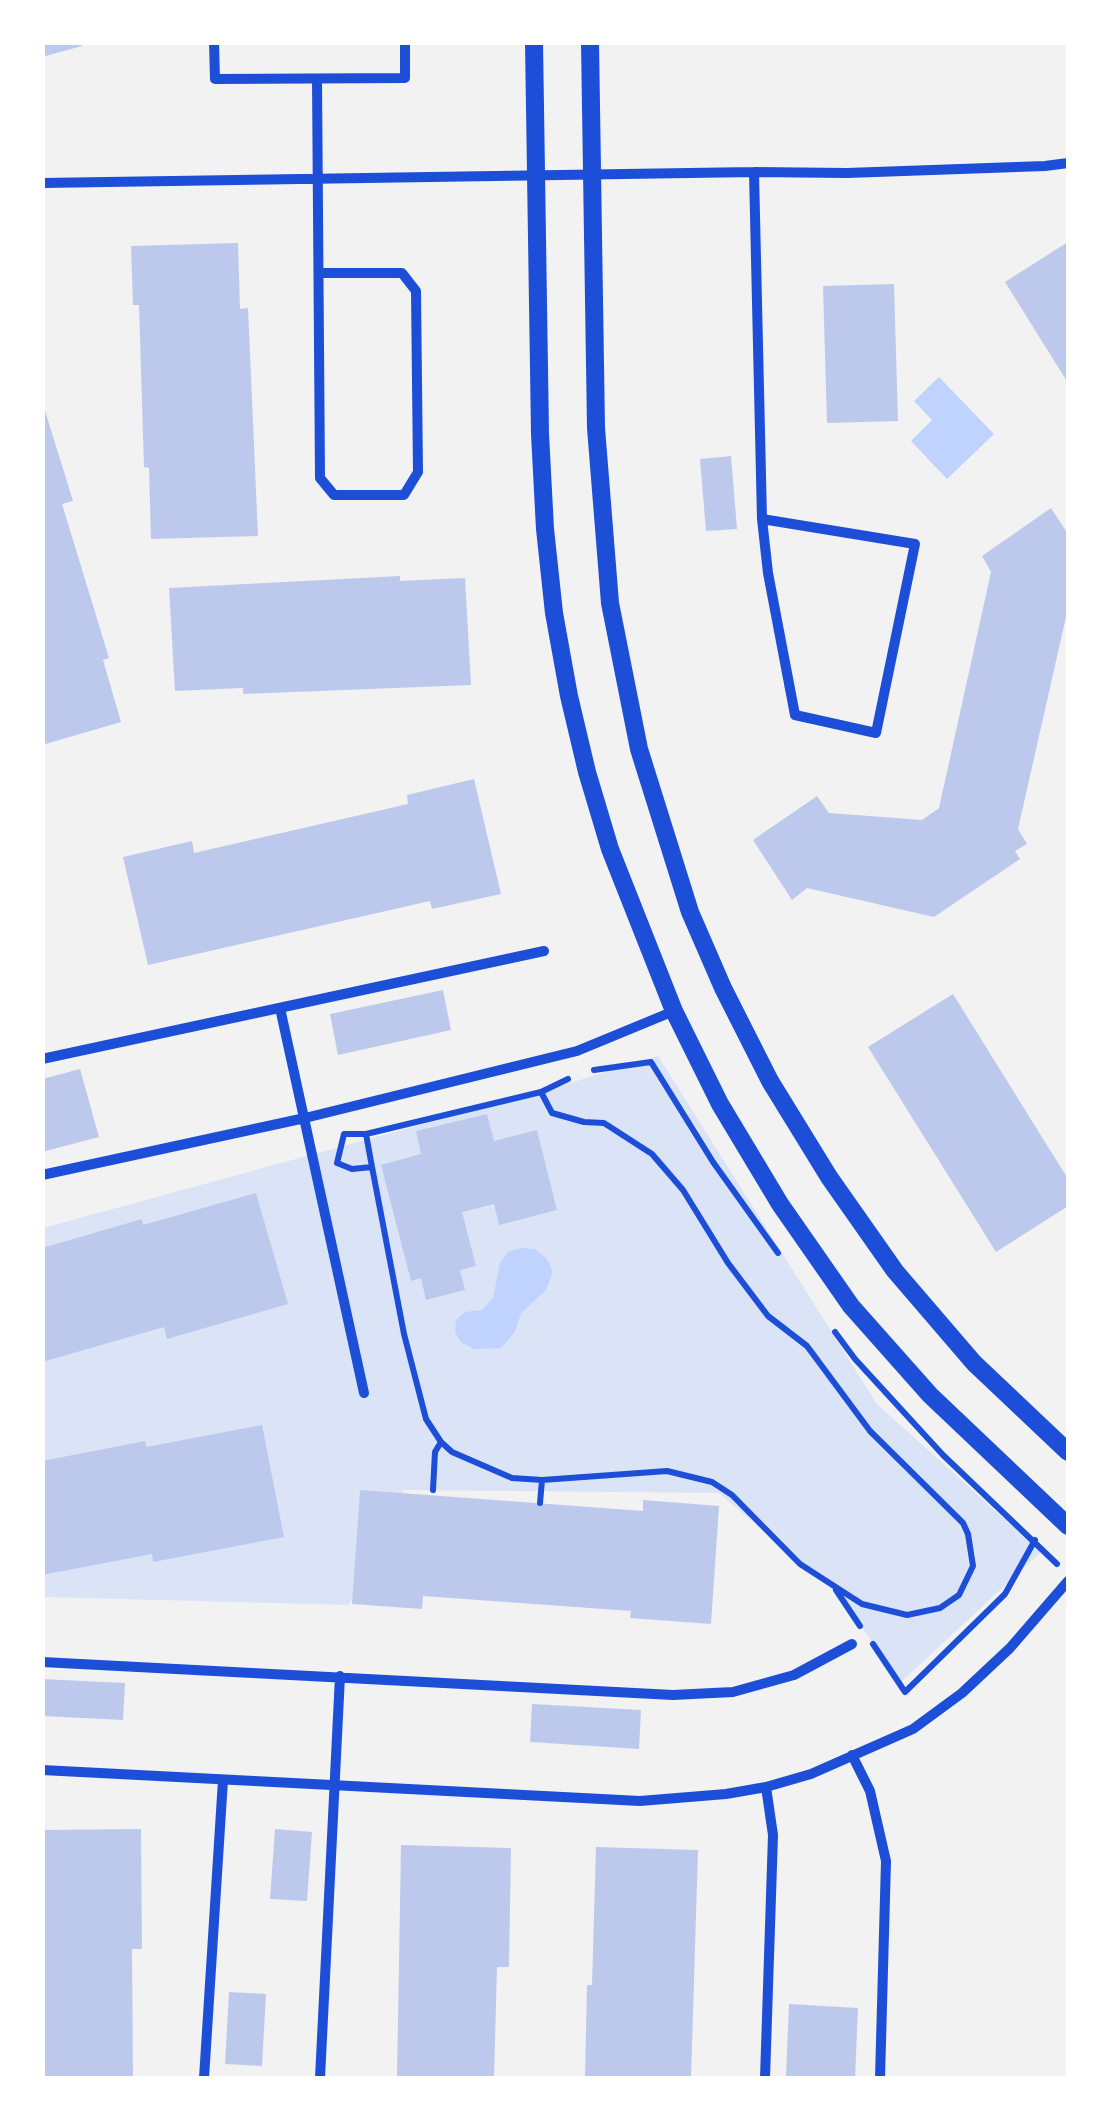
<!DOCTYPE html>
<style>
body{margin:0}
#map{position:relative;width:1111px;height:2121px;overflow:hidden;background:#f2f2f2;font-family:"DM Sans",sans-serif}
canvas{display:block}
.frame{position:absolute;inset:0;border:45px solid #fff;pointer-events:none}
</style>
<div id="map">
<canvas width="1111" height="2121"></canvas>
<div class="frame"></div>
</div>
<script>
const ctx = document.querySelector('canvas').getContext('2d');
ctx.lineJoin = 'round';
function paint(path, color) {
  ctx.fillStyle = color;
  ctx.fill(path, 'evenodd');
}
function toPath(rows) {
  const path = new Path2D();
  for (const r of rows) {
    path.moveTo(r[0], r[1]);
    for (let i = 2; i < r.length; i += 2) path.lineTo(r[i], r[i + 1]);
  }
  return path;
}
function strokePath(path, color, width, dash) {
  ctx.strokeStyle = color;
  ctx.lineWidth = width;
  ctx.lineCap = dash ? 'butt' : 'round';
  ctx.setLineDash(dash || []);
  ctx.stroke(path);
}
const green = toPath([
 [658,1056,877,1404,1041,1552,900,1683,841,1597,719,1493,404,1490,349,1605,43,1597,43,1228,541,1092]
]);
const water = toPath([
 [939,377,994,434,947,479,911,441,932,420,914,401],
 [521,1248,535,1249,547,1259,553,1272,546,1290,521,1313,515,1332,501,1348,474,1349,461,1342,455,1332,456,1320,465,1312,482,1310,493,1298,500,1263,508,1252]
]);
const building = toPath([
 [42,42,81,42,82,46,42,57],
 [1068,242,1068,383,1005,282],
 [238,243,240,309,248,308,258,536,151,539,149,468,144,467,139,305,133,305,131,246],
 [894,284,898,421,827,423,823,286],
 [42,401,73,501,62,504,109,658,103,660,121,722,42,745],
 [731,456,737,529,706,531,700,459],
 [1051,508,1068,534,1068,608,1018,829,1027,844,1015,851,1020,859,934,917,807,888,792,900,753,840,817,796,829,813,922,820,939,808,991,572,982,556],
 [400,576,400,581,465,578,471,685,243,694,243,688,175,691,169,588],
 [474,779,501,894,432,909,430,901,148,965,123,857,192,841,194,853,408,804,407,795],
 [443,990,451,1030,338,1055,330,1014],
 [953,994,1068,1179,1068,1206,996,1252,868,1047],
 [80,1069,99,1137,42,1152,42,1079],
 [487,1114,494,1141,537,1130,557,1210,499,1225,494,1204,462,1212,476,1266,460,1270,465,1290,426,1300,421,1278,411,1281,381,1165,421,1154,416,1131],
 [256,1193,288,1304,167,1339,164,1327,42,1362,42,1248,142,1219,143,1225],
 [262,1425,284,1537,153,1562,152,1554,42,1575,42,1461,145,1441,146,1447],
 [360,1490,643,1511,643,1500,719,1506,711,1624,630,1618,631,1611,423,1596,422,1609,352,1604],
 [42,1679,125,1683,123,1720,42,1716],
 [532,1704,641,1710,639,1749,530,1742],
 [141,1829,142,1949,132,1949,133,2078,42,2078,42,1830],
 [275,1829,312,1832,307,1901,270,1899],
 [401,1845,511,1848,509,1967,497,1967,494,2078,397,2078],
 [596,1847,698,1850,691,2078,585,2078,587,1985,592,1985],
 [229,1992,266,1994,262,2066,225,2064],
 [789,2004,858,2008,855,2078,786,2076]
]);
const path = toPath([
 [594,1070,651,1062,713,1162,778,1253],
 [541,1092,552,1113,584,1122,604,1123,652,1154,683,1190,728,1263,768,1316,807,1346,870,1431,963,1523,968,1534,973,1566,959,1595,940,1608,907,1615,862,1604,800,1564,732,1495,712,1482,667,1471,542,1480,512,1478,452,1452,441,1442,426,1419,404,1334,372,1167,352,1169,337,1163,344,1134,366,1134,541,1092,568,1079],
 [366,1134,372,1167],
 [835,1332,855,1359,943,1455,1057,1564],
 [433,1490,435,1452,441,1442],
 [540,1503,542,1480],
 [836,1590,860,1626],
 [873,1644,905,1692,1005,1594,1035,1540]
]);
const minor = toPath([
 [214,42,215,79,405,78,405,42],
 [317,79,320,478,334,495,404,495,418,472,416,291,402,273,319,273],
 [754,172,762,519,768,573,795,715,876,733,915,544,762,519],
 [42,183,754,172,847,173,1045,166,1068,163],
 [280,1008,364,1393],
 [42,1059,544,951],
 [42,1175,305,1118,577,1051,674,1011],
 [42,1662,673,1695,733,1692,794,1675,852,1644],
 [852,1755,870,1791,886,1861,880,2078],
 [42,1770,640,1801,726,1794,766,1787,811,1774,913,1729,962,1693,1010,1648,1068,1581],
 [204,2078,223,1780],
 [320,2078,340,1676],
 [765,2078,773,1835,766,1787]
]);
const tertiary = toPath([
 [534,42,540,434,545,529,554,613,569,696,587,772,610,849,674,1011,720,1104,780,1204,851,1306,930,1395,1068,1526],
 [590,42,596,428,610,603,639,749,690,912,723,988,770,1081,829,1177,895,1271,974,1363,1068,1452]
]);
paint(green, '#dbe4f7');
paint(water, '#bfd3fe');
paint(building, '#bdc9ec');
strokePath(path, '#1d4ed8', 6);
strokePath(minor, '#1d4ed8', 10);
strokePath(tertiary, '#1d4ed8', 18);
</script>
